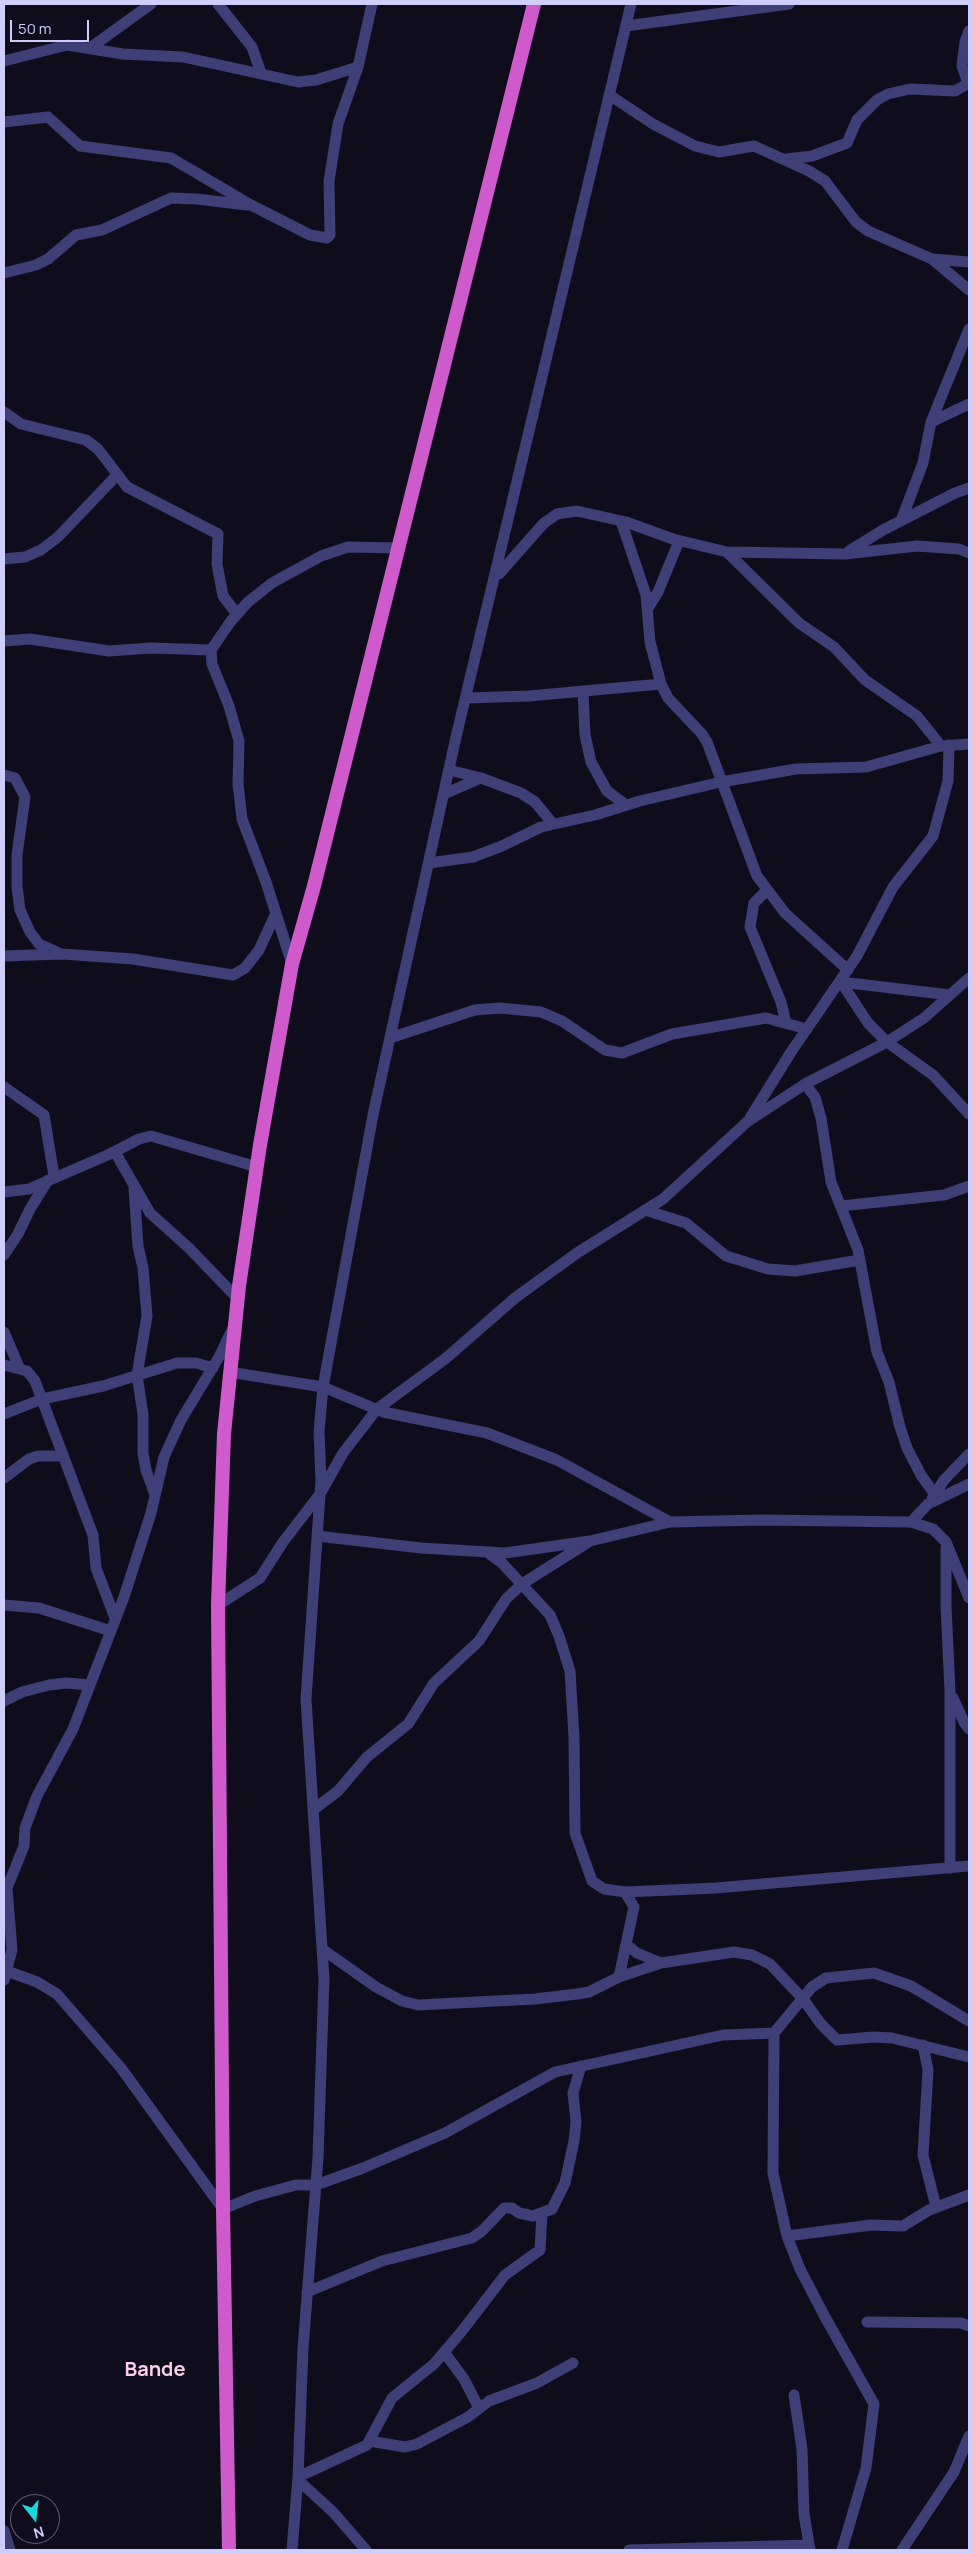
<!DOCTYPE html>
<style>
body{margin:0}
#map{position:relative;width:973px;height:2554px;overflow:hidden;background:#0f0d1c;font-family:Manrope,sans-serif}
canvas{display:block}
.frame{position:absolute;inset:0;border:5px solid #cfcdfa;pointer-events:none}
.north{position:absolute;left:10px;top:2494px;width:50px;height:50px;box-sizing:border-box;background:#0f0d1c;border:1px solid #5c5a75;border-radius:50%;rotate:164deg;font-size:14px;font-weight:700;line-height:20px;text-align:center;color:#cfcdfa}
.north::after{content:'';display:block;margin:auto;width:18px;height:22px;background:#17d8dc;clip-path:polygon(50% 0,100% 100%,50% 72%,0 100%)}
.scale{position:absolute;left:10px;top:20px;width:79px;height:22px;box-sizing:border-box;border:2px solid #cfcdfa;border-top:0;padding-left:6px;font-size:15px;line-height:18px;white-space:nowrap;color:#cfcdfa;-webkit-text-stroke:4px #0f0d1c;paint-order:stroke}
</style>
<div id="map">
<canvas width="973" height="2554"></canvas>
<div class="frame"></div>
<div class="north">N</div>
<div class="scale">50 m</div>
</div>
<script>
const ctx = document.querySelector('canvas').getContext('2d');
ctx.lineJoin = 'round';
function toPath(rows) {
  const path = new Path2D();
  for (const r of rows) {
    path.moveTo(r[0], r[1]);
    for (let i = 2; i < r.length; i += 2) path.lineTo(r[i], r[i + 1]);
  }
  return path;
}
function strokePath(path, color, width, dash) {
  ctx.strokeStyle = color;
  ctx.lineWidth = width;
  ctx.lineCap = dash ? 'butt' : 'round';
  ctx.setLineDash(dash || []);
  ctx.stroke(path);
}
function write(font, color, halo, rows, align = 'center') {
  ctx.font = font + ' Manrope,sans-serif';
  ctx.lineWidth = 4;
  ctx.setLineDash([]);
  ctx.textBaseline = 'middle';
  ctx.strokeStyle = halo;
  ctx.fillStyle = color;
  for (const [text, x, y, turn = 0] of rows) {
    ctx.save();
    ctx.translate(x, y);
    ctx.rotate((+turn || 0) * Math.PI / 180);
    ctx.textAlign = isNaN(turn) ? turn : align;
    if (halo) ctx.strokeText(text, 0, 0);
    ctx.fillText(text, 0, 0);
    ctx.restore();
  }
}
const minor = toPath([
 [218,4,252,47,261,73],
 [626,26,789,4],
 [90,48,151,4],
 [4,61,67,45,123,54,183,57,298,82,316,80,358,67],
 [968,83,962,66,965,42,969,31],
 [611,96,653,124,695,146,719,152,754,146,809,171,825,181,856,222,868,231,932,259,969,290],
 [4,122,48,117,80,146,171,158,251,205,310,235,327,238,330,235,329,181,338,124,358,67,372,4],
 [786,159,812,156,847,143,857,120,877,100,888,94,910,89,955,91,969,83],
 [932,259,969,262],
 [4,273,36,265,48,259,76,235,102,230,171,198,197,199,247,205],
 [4,412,21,424,86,440,98,449,127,487,218,534,217,564,223,596,237,614],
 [931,422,969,404],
 [621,521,646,595,650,642,661,684,668,698,702,734,707,742,757,876,785,913,848,970],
 [901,521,923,463,931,422,969,329],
 [849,551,883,530,955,493,969,488],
 [727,552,799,623,834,647,865,680,917,716,941,746],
 [4,559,25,557,41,550,58,537,117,475],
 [499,574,544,523,557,514,577,511,626,522,673,539,727,552,845,554,917,546,959,549,969,553],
 [648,608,658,592,679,541],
 [4,641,30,639,109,651,151,648,211,650],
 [583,691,585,735,591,762,607,791,626,805],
 [466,698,529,696,661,684],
 [449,770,481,778,521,793,535,802,553,824],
 [4,775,15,778,25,797,17,855,17,887,20,910,30,932,39,944,57,952],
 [444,794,481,778],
 [429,863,473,857,502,846,541,827,595,815,640,801,721,782,796,769,866,767,941,746,969,744],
 [766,891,754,903,750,927,781,1002,786,1023],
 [4,956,62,954,133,959,233,975,245,968,259,950,276,913],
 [292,964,266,882,242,819,238,784,239,741,229,706,212,664,211,650,231,621,248,602,272,583,321,556,348,547,398,548],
 [841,982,868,1023,887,1042,933,1075,969,1114],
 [841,982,950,995],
 [390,1038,475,1010,500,1008,541,1012,562,1021,605,1050,622,1053,672,1034,766,1018,807,1029],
 [805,1084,815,1097,821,1118,831,1182,858,1250,877,1352,889,1382,900,1427,907,1448,921,1475,938,1499],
 [4,1087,44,1115,54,1176],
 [750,1118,791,1052,857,956,893,887,933,836,948,781,949,745],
 [115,1152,150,1213,189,1248,238,1299],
 [134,1188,138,1246,143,1268,147,1316,137,1375,143,1414,143,1453,146,1470,155,1495],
 [4,1192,29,1189,110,1154,139,1139,151,1136,257,1167],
 [841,1206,944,1195,969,1186],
 [645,1210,686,1223,726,1256,768,1269,795,1271,860,1260],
 [4,1255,18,1234,30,1209,48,1180],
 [4,1332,19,1367],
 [4,1365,27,1371,35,1381,93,1535,96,1568,115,1618],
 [229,1372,323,1387,383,1412,487,1433,557,1460,670,1522,762,1520,911,1522,933,1529,946,1542,969,1598],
 [4,1414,42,1399,103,1386,177,1363,196,1363,213,1368],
 [4,1478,29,1459,38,1456,63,1456],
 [932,1499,944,1480,969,1454],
 [911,1522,928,1504,969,1484],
 [317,1536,421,1548,505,1553,590,1541,670,1522],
 [946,1548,946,1606,950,1691,950,1868],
 [487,1552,502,1563,550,1615,559,1636,570,1671,574,1737,575,1833,592,1881,604,1889,625,1892,716,1888,969,1866],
 [4,1605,39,1608,111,1631],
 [218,1605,260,1578,283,1542,320,1494,343,1453,377,1409,445,1359,515,1298,577,1253,663,1199,747,1122,805,1084,887,1042,924,1018,969,978],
 [953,1698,964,1722,969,1729],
 [4,1701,22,1692,49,1685,66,1683,90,1685],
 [313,1810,338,1791,367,1757,408,1724,434,1683,479,1641,506,1599,522,1584,590,1541],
 [627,1945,637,1953,661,1963],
 [322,1949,376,1987,402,2001,418,2005,535,1999,577,1994,589,1992,619,1977,661,1963,734,1952,752,1955,770,1964,803,1999,821,2024,837,2040,874,2037,892,2038,969,2057],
 [4,1970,37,1982,57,1994,121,2068,223,2209,255,2196,296,2185,316,2185,363,2168,445,2133,555,2072,723,2035,774,2033,812,1987,826,1978,874,1973,911,1986,969,2021],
 [619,1977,634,1907,625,1892],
 [4,1980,12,1950,7,1888,24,1846,25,1828,37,1796,73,1729,124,1597,151,1513,164,1457,181,1420,219,1357,232,1330],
 [774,2033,773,2173,787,2236,800,2269,825,2317,874,2404,866,2468,842,2550],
 [923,2045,928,2070,923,2155,936,2207],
 [787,2236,871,2225,903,2226,929,2210,969,2195],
 [307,2292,382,2261,472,2238,482,2231,504,2208,512,2208,519,2213,533,2216,552,2209,565,2183,574,2141,576,2122,573,2093,581,2066],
 [867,2322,961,2323,969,2326],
 [444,2352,464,2379,479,2408],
 [794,2395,802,2449,804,2514,810,2550],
 [369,2441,405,2447,417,2444,468,2417,489,2401,537,2383,573,2363],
 [298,2477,367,2445,392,2398,434,2364,462,2331,505,2275,540,2250,542,2214],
 [298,2480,333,2512,366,2550],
 [4,2531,10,2550],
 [292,2550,298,2477,303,2348,318,2158,324,1979,306,1699,321,1480,319,1432,323,1387,373,1115,456,737,631,4],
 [629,2550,809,2545],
 [902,2550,954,2472,969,2436]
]);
const trunk = toPath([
 [229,2550,223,2209,218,1605,224,1434,239,1286,260,1145,292,964,314,886,534,4]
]);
const quarterNames = [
 ["Bande",155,2370]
];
strokePath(minor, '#3d3f76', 11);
strokePath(trunk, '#ce5acc', 14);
write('bold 20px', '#facfee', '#0f0d1c', quarterNames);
</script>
